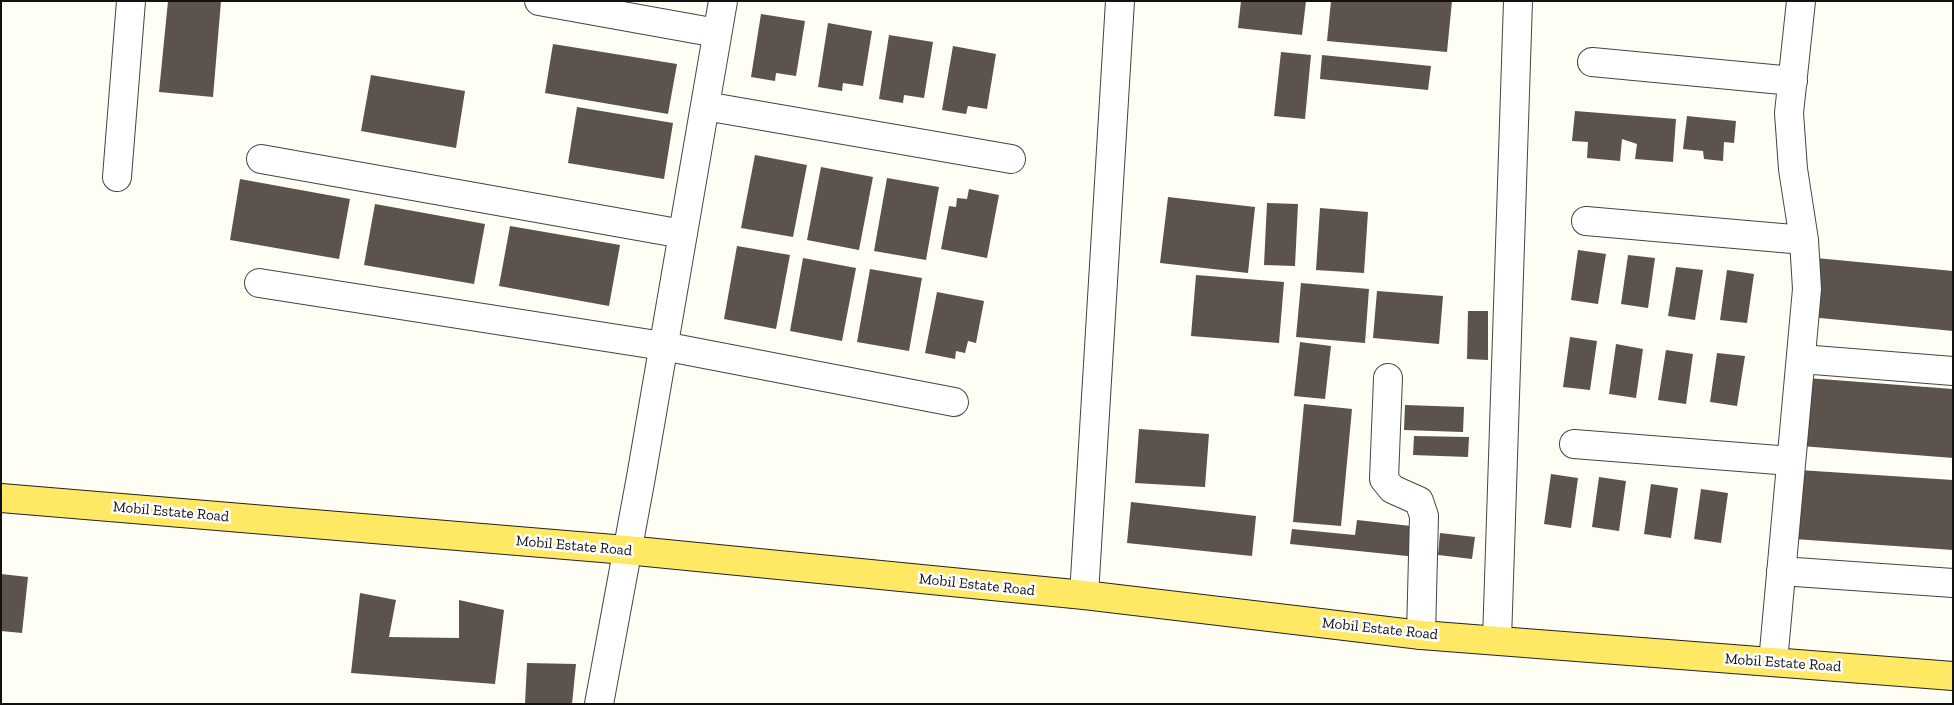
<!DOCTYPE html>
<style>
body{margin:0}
#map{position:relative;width:1954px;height:705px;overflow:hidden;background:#fffef4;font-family:"Zilla Slab",serif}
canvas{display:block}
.frame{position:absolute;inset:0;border:2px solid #111;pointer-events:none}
</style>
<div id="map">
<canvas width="1954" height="705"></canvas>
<div class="frame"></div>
</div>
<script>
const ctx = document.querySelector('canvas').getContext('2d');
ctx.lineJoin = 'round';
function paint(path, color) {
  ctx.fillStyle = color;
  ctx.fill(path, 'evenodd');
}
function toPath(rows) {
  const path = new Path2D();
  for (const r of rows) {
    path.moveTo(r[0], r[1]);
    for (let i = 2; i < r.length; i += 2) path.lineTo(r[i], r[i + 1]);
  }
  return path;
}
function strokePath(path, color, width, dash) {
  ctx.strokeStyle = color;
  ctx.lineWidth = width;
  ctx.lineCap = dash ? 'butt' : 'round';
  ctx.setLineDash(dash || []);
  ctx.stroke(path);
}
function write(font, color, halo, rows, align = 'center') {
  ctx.font = font + ' "Zilla Slab",serif';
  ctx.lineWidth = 5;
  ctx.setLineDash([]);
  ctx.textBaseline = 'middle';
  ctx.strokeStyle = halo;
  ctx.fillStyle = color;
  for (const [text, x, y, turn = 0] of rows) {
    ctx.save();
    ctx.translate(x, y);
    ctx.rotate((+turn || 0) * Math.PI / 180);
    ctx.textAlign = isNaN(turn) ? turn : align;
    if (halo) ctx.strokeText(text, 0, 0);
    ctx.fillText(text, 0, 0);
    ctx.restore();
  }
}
const building = toPath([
 [168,1,221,1,213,97,159,92],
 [1241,1,1306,1,1302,35,1238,28],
 [1331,1,1452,1,1447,52,1327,41],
 [761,14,805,21,796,76,776,73,775,81,751,77],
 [828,23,872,31,863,86,843,83,842,91,818,87],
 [889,35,933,42,924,98,904,95,903,103,879,99],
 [553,44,677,64,668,114,545,93],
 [953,46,996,54,987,109,968,106,966,114,942,110],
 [1281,52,1311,55,1305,119,1274,116],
 [1322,55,1431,66,1428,90,1320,79],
 [371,75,465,91,456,148,361,131],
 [577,107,673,123,664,179,568,163],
 [1575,111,1676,119,1673,162,1635,159,1637,144,1622,139,1620,161,1587,158,1588,142,1572,141],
 [1687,116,1736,121,1734,143,1724,142,1723,161,1704,159,1703,151,1683,149],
 [755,155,807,165,793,237,741,228],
 [821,167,873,177,859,250,807,240],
 [887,178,939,187,926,260,874,251],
 [240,179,350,199,339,259,230,240],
 [969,189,999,195,987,258,941,249,949,206,956,207,957,198,967,199],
 [1168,197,1255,207,1248,273,1160,263],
 [1267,203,1298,204,1295,266,1264,265],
 [375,204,485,224,474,284,364,265],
 [1320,208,1368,212,1364,273,1316,270],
 [510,226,620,245,609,306,499,286],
 [737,246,790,255,776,329,724,319],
 [1578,250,1606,254,1598,304,1571,300],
 [1628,255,1655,258,1648,308,1621,304],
 [803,258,856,268,842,341,790,331],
 [1816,258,1953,271,1953,331,1810,317],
 [1676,267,1703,270,1695,320,1668,316],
 [870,269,922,278,909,351,857,342],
 [1727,270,1754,274,1747,323,1720,320],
 [1196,275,1284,282,1279,343,1191,336],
 [1301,283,1369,289,1365,343,1296,337],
 [1377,291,1443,296,1439,344,1373,338],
 [937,292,984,301,976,343,968,341,965,353,956,351,955,359,925,353],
 [1468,311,1488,311,1488,360,1467,359],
 [1570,337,1597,341,1590,390,1563,387],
 [1300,342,1331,346,1325,399,1294,396],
 [1616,344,1643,349,1636,398,1609,394],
 [1666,350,1693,354,1686,404,1658,400],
 [1717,353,1745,356,1737,406,1710,402],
 [1807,378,1953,389,1953,458,1801,446],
 [1304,404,1352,409,1341,526,1293,522],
 [1405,405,1464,407,1463,432,1404,430],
 [1139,429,1209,434,1205,487,1135,483],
 [1414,436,1469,437,1468,457,1413,455],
 [1799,470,1953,480,1953,550,1794,539],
 [1551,474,1578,478,1571,528,1544,524],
 [1599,477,1626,481,1619,531,1592,527],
 [1651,484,1678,488,1671,538,1644,534],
 [1701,489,1728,493,1721,543,1694,539],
 [1131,502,1256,516,1252,556,1127,543],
 [1357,520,1420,527,1417,557,1290,544,1292,529,1355,535],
 [1440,533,1475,537,1472,559,1438,555],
 [1,574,28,577,22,633,1,631],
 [360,593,396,600,389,637,459,638,459,600,504,610,495,684,351,673],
 [527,663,576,664,572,704,525,704]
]);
const minor = toPath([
 [539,1,717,33],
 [1592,62,1793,81],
 [705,106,1011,159],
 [261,159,683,234],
 [117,177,131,1],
 [1586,221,1804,240],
 [259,283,663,346,954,402],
 [1801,359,1953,371],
 [1388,378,1384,479,1392,489,1419,501,1424,516,1421,635],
 [1574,444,1791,461],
 [1781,571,1953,583],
 [1084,595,1120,1],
 [1497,640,1518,1],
 [1773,662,1807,289,1804,240,1793,169,1789,113,1801,1],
 [599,704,641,477,723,1]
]);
const major = toPath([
 [1,498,626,550,1084,595,1421,635,1953,676]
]);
const streetNames = [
 ["Mobil Estate Road",171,512,5],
 ["Mobil Estate Road",574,546,5],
 ["Mobil Estate Road",977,585,6],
 ["Mobil Estate Road",1380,629,6],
 ["Mobil Estate Road",1783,663,4]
];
paint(building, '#5b534c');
strokePath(minor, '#444', 30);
strokePath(major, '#222', 30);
strokePath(minor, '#fff', 28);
strokePath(major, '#ffe864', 28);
write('15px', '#111', '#fff', streetNames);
</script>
